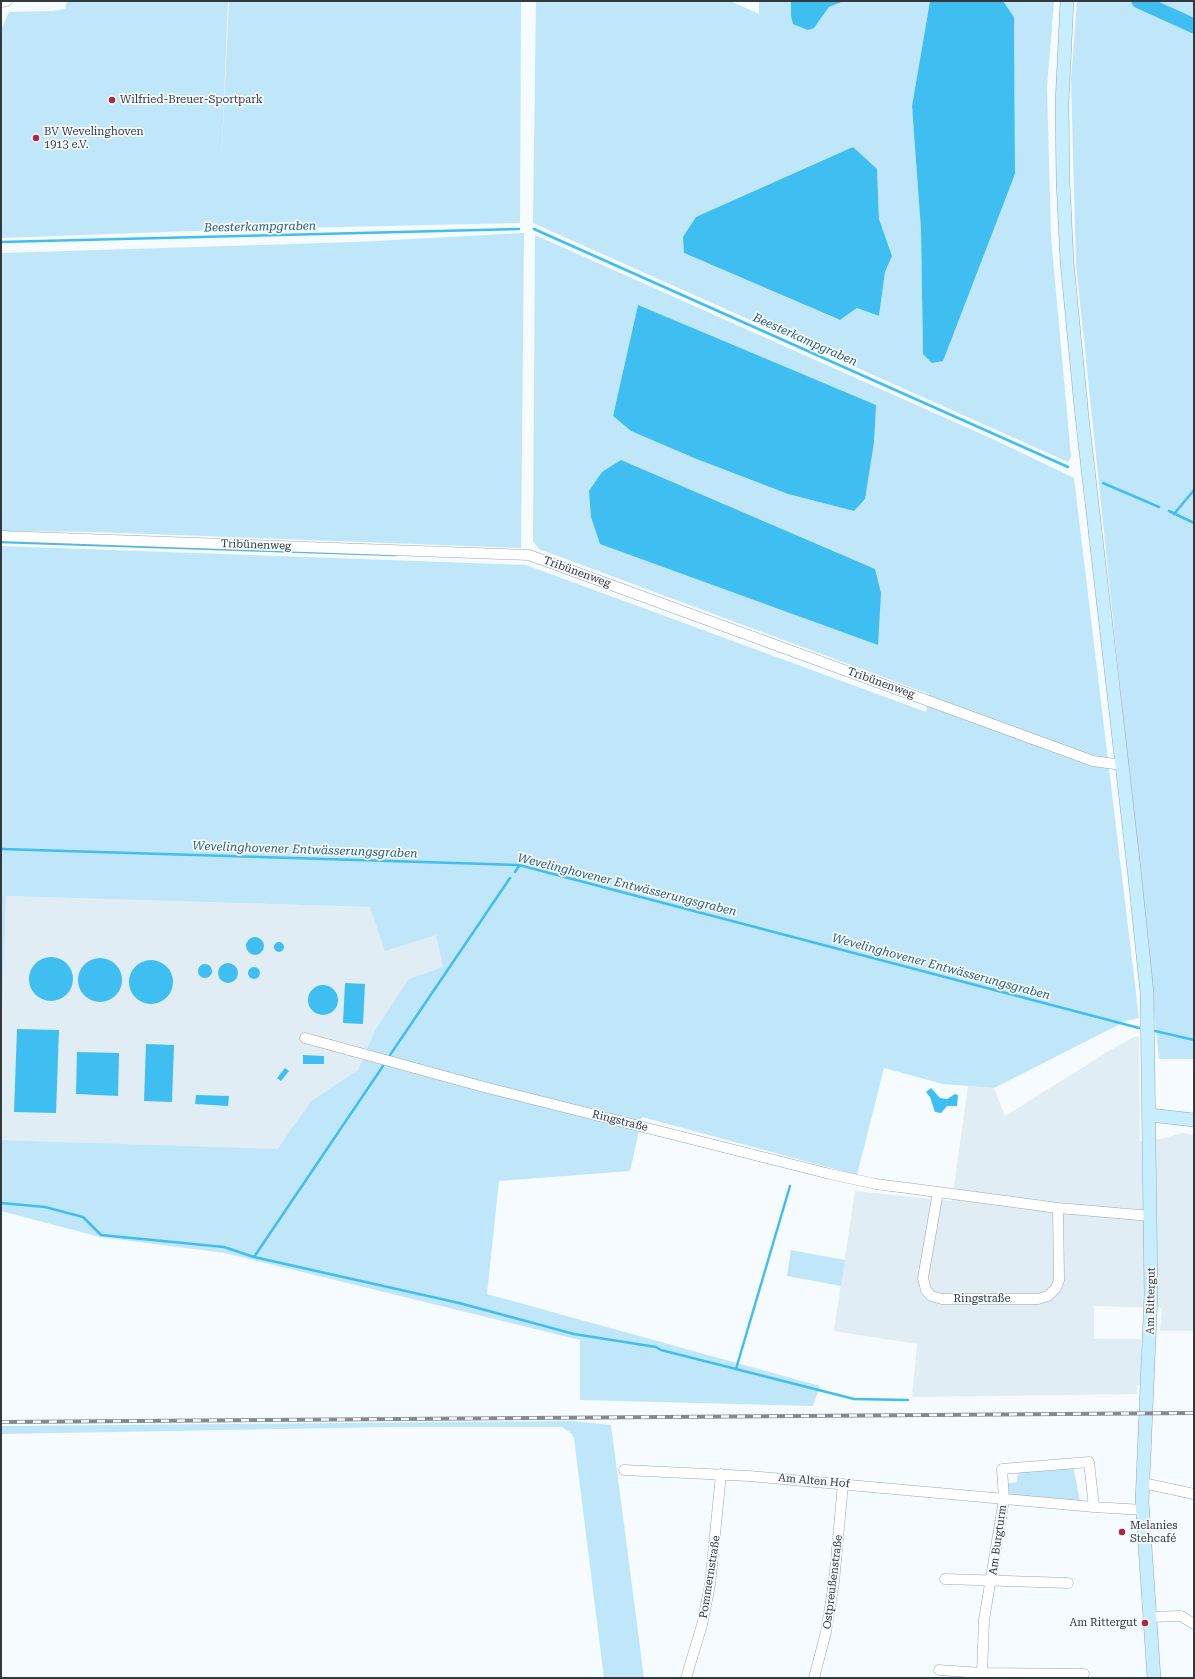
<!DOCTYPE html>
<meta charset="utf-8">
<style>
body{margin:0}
#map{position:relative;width:1195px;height:1679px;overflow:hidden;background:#f5fbfe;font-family:"Roboto Serif",serif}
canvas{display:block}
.frame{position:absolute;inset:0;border:2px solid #33393c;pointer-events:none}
</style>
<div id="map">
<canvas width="1195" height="1679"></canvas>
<div class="frame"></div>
</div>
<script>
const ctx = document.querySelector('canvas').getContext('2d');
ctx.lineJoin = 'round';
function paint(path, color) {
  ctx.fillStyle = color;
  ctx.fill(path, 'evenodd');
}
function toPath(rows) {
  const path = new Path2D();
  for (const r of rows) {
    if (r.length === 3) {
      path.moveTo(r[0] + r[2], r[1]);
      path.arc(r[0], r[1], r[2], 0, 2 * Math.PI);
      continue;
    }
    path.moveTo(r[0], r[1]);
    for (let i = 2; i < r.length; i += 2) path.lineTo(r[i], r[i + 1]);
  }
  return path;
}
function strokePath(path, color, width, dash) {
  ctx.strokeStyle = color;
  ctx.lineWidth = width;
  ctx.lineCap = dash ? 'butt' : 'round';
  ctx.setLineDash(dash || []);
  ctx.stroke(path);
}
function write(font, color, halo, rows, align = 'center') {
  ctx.font = font + ' "Roboto Serif",serif';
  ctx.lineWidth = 3.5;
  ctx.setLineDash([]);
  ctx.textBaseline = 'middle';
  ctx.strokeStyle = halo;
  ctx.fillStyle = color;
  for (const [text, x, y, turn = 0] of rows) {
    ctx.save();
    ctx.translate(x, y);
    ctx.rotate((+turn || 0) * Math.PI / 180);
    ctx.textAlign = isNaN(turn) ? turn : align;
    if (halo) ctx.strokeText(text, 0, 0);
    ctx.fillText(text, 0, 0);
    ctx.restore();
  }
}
const built = toPath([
 [6,896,370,907,436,935,444,967,409,980,375,1030,358,1070,311,1101,276,1150,1,1140,1,1048],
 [1139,1036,1140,1141,1160,1139,1183,1133,1194,1135,1194,1331,1160,1331,1162,1308,1094,1306,1094,1339,1141,1339,1142,1385,1137,1385,1137,1394,912,1397,917,1344,834,1331,855,1191,952,1201,968,1086,994,1088,1005,1116,1109,1051,1132,1038]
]);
const green = toPath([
 [67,1,228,1,221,169,229,1,521,1,520,223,248,229,1,238,1,31,9,12,52,11,65,9],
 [536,1,730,1,759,14,759,1,791,1,791,16,814,28,829,7,844,1,930,1,912,106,921,230,923,354,988,242,1015,174,1014,17,1003,1,1054,1,1047,87,1051,237,1071,457,1068,462,533,223],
 [877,169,879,219,892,256,885,272,879,316,857,308,839,320,684,253],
 [1077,1,1194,1,1194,1059,1159,1059,1076,264,1071,80],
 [524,233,521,548,96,532,1,531,1,253,357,242],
 [535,235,997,441,1074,478,1139,1018,1126,1021,994,1088,943,1084,884,1068,857,1175,642,1117,630,1171,499,1181,487,1294,820,1386,813,1406,580,1400,580,1340,225,1253,100,1237,1,1211,1,1140,277,1149,311,1101,358,1070,375,1030,409,979,443,967,436,935,385,951,370,907,6,896,1,1048,1,546,526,565,926,712,929,694,539,549,533,541],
 [638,306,865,499,854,511,788,494,694,458,631,431,613,416],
 [791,1250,845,1260,841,1286,787,1276],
 [572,1421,611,1425,644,1678,604,1678,574,1438,571,1433,562,1427,391,1427,1,1434,1,1426],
 [1073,1465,1080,1502,1006,1494,1005,1484,1017,1482,1018,1470]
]);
const water = toPath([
 [791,1,844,1,829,7,814,28,808,30,793,24,791,16],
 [930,1,1003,1,1014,17,1015,174,943,361,932,363,923,354,921,230,912,106],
 [853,147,877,169,879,219,892,256,885,272,879,316,857,308,840,320,684,253,683,237,696,217],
 [638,305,876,405,874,442,865,499,854,511,788,494,694,458,631,431,613,416],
 [621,460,875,569,881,593,878,645,600,544,591,517,589,491,602,472],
 [255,946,9],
 [279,947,5],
 [51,979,22],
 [100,980,22],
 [151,982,22],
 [228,973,10],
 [205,971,7],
 [254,973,6],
 [345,983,365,984,363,1024,343,1023],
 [323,1000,15],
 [17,1029,59,1030,56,1113,14,1112],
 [146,1044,174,1045,172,1102,144,1101],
 [77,1052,119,1053,118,1096,76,1094],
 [303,1055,324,1056,324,1064,303,1064],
 [285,1068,289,1071,281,1081,277,1078],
 [931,1088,940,1098,947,1099,955,1094,958,1095,957,1106,947,1106,941,1113,935,1112,930,1097,926,1092],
 [196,1095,229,1096,228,1106,195,1104]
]);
const stream = toPath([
 [534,229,1068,467],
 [1,242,519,229],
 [1103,483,1159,507],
 [1169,511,1194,523],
 [1174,514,1194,490],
 [1,542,396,555],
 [1,849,519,865,1139,1028],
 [515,872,519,866],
 [1155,1031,1194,1040],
 [388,1058,510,878],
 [1,1203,45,1207,83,1217,101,1235,224,1247,254,1257,383,1066],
 [254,1257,459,1303,574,1334,656,1347,661,1350,854,1399,908,1400],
 [736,1369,790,1186]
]);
const river = toPath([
 [1139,1,1194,26]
]);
const street = toPath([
 [1,2,7,1],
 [1,536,529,555,1093,761,1122,765],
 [305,1038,484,1087,830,1174,876,1184,938,1192],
 [1058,1208,1059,1280,1056,1288,1048,1296,1038,1299,942,1299,931,1296,926,1290,923,1278,938,1192,1058,1208,1151,1216],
 [624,1470,749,1476,1094,1507,1143,1510],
 [1143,1483,1194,1494],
 [945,1579,1068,1583],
 [1149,1617,1181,1616,1194,1624],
 [939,1670,982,1673,1084,1674],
 [982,1673,984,1620,1004,1499,1002,1469,1089,1462,1094,1507],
 [686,1678,702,1625,710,1585,721,1474],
 [814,1678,826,1632,834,1582,843,1484]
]);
const secondary = toPath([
 [1067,1,1062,102,1063,182,1067,262,1082,417,1134,869,1147,993,1151,1294,1142,1502,1154,1678],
 [1150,1115,1194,1120]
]);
const rail = toPath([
 [1,1422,1194,1413]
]);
const markers = [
 [112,100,4,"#b7253c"],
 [36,138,4,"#b7253c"],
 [1122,1532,4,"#b7253c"],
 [1145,1623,4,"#b7253c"]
];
const poiNames = [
 ["Wilfried-Breuer-Sportpark",120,100],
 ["BV Wevelinghoven",44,132],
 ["1913 e.V.",44,145],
 ["Melanies",1130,1526],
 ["Stehcafé",1130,1539],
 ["Am Rittergut",1137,1623,"right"]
];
const streetNames = [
 ["Tribünenweg",256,545,2],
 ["Tribünenweg",577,572,20],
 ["Tribünenweg",881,683,20],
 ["Ringstraße",620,1121,14],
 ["Ringstraße",982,1299],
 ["Am Rittergut",1151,1301,-89],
 ["Am Alten Hof",814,1481,5],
 ["Am Burgturm",998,1540,-82],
 ["Pommernstraße",710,1577,-81],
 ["Ostpreußenstraße",833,1582,-83]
];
const waterNames = [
 ["Beesterkampgraben",260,227,-1],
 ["Beesterkampgraben",805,340,24],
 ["Wevelinghovener Entwässerungsgraben",305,850,2],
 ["Wevelinghovener Entwässerungsgraben",627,885,14],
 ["Wevelinghovener Entwässerungsgraben",941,967,15]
];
paint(built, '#e1edf4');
paint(green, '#c0e6f9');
paint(water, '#3fbff1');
strokePath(stream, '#3fbff1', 2.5);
strokePath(river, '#3fbff1', 15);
strokePath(street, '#9aa8ae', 11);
strokePath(secondary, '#9aa8ae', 14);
strokePath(street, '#fff', 10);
strokePath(secondary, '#c7eefe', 13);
strokePath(rail, '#848a8d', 4);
strokePath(rail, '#f5fbfe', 2.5, [8]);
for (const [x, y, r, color] of markers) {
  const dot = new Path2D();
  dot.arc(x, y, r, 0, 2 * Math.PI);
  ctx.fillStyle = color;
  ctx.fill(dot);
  strokePath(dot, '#f5fbfe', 1.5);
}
write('11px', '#33393c', '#f5fbfe', poiNames, 'left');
write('11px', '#33393c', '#f5fbfe', streetNames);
write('italic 12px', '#2b5d72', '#f5fbfe', waterNames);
</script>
